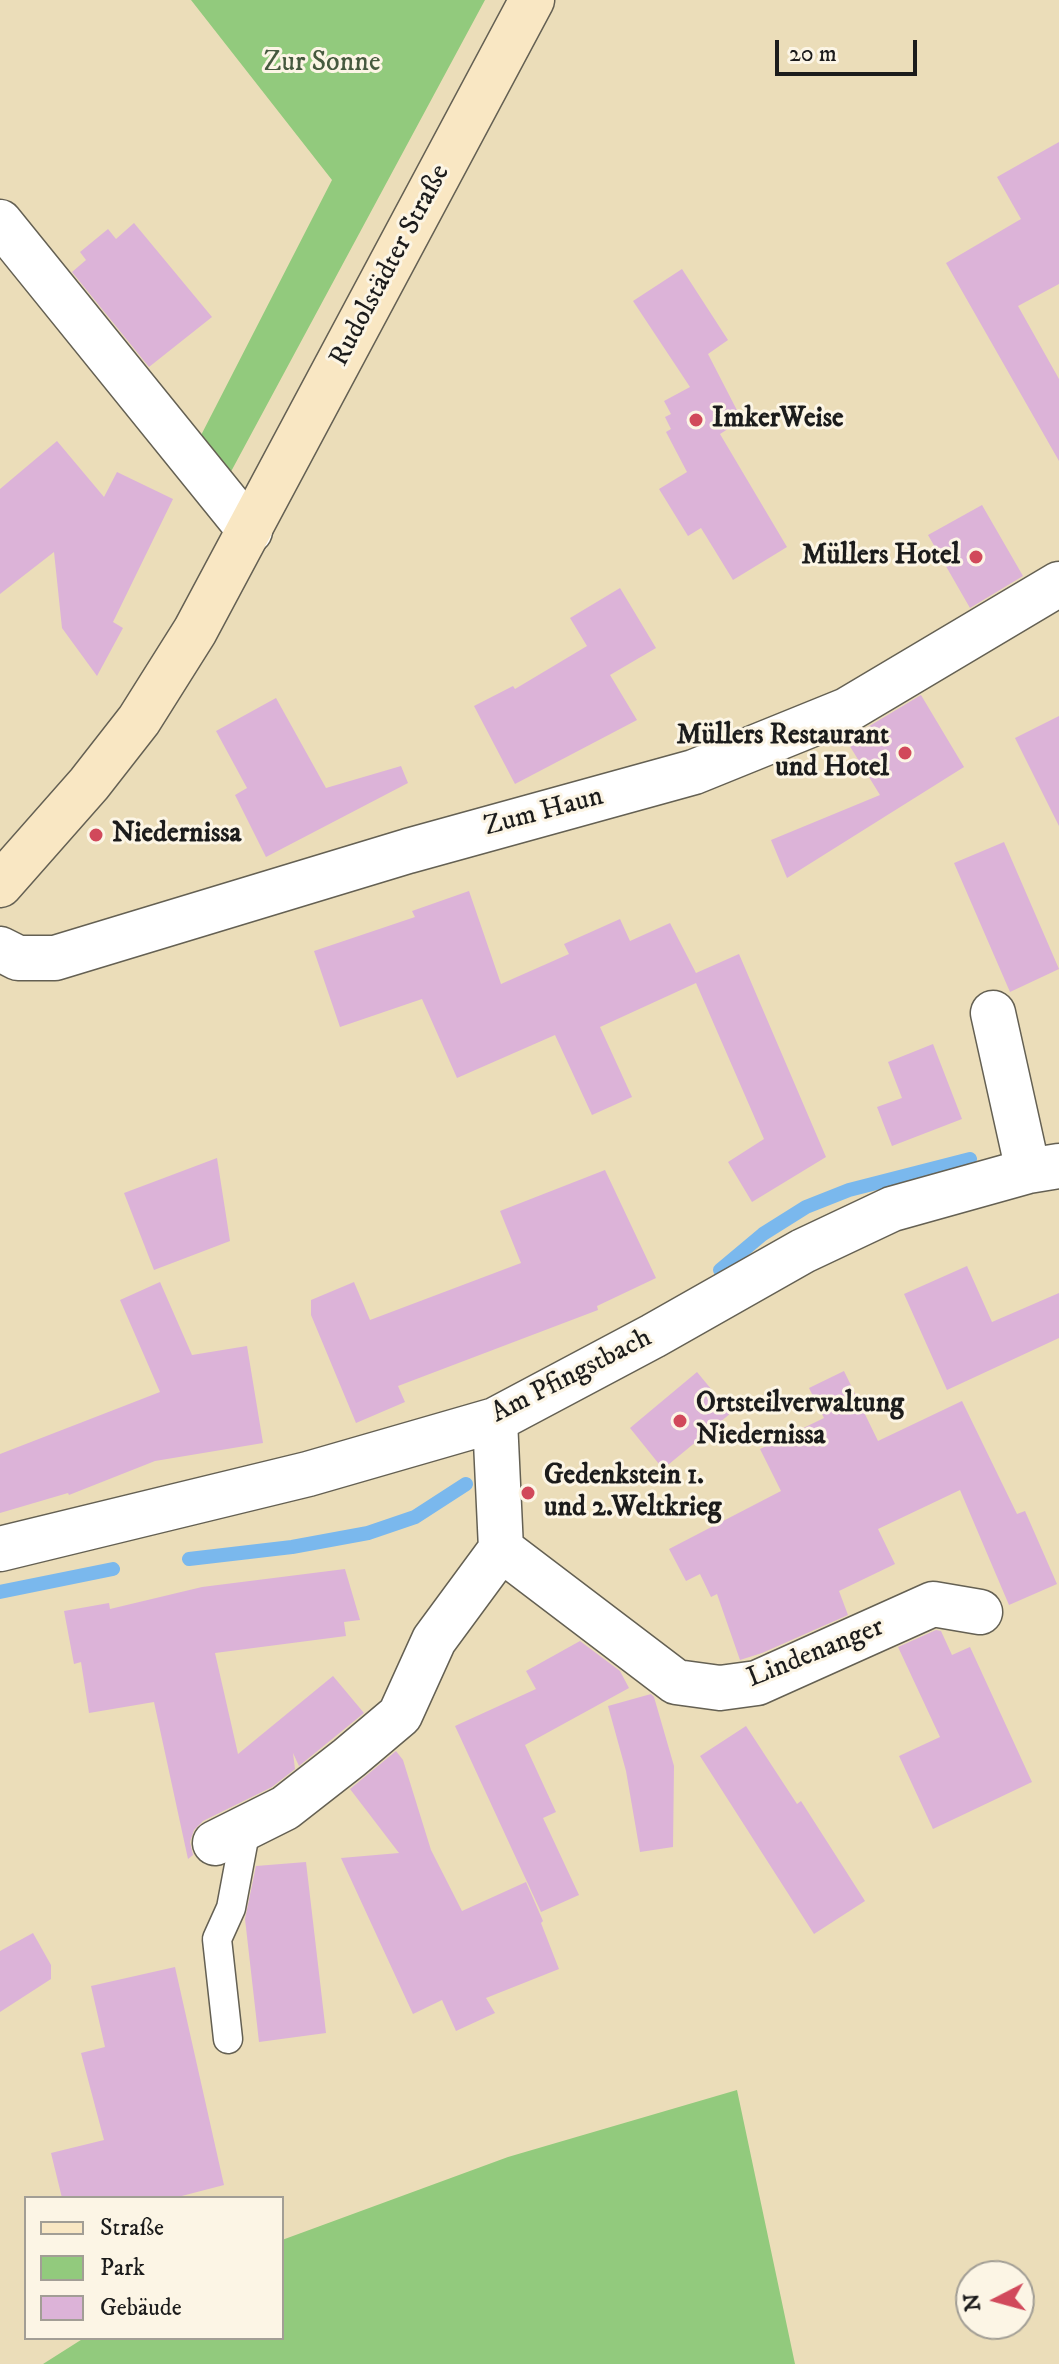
<!DOCTYPE html>
<meta charset="utf-8">
<style>
body{margin:0}
#map{position:relative;width:1059px;height:2364px;overflow:hidden;background:#ebddb9;font-family:"IM FELL DW Pica",serif}
canvas{display:block}
.legend{position:absolute;left:24px;top:2196px;width:260px;height:144px;box-sizing:border-box;background:#fcf5e5;border:2px solid #a29e95;margin:0;padding:10px 14px;list-style:none;font-size:24px;color:#1c1c1c}
.legend li{display:flex;align-items:center;gap:16px;height:40px}
.legend b{width:40px;border:2px solid #a29e95}
.north{position:absolute;left:955px;top:2260px;width:80px;height:80px;box-sizing:border-box;background:#fcf5e5;border:2px solid #a29e95;border-radius:50%;rotate:264deg;font-size:22px;font-weight:700;line-height:32px;text-align:center;color:#1c1c1c}
.north::after{content:'';display:block;margin:auto;width:28px;height:36px;background:#d1495b;clip-path:polygon(50% 0,100% 100%,50% 72%,0 100%)}
.scale{position:absolute;left:775px;top:40px;width:142px;height:36px;box-sizing:border-box;border:4px solid #1c1c1c;border-top:0;padding-left:10px;font-size:24px;line-height:28px;white-space:nowrap;color:#1c1c1c;-webkit-text-stroke:6px #fcf5e5;paint-order:stroke}
</style>
<div id="map">
<canvas width="1059" height="2364"></canvas>
<ul class="legend">
<li><b style="height:10px;background:#f9e7c3"></b>Straße</li>
<li><b style="height:22px;background:#92ca7d"></b>Park</li>
<li><b style="height:22px;background:#dcb3d8"></b>Gebäude</li>
</ul>
<div class="north">N</div>
<div class="scale">20 m</div>
</div>
<script>
const ctx = document.querySelector('canvas').getContext('2d');
ctx.lineJoin = 'round';
function paint(path, color) {
  ctx.fillStyle = color;
  ctx.fill(path, 'evenodd');
}
function toPath(rows) {
  const path = new Path2D();
  for (const r of rows) {
    path.moveTo(r[0], r[1]);
    for (let i = 2; i < r.length; i += 2) path.lineTo(r[i], r[i + 1]);
  }
  return path;
}
function strokePath(path, color, width, dash) {
  ctx.strokeStyle = color;
  ctx.lineWidth = width;
  ctx.lineCap = dash ? 'butt' : 'round';
  ctx.setLineDash(dash || []);
  ctx.stroke(path);
}
function write(font, color, halo, rows, align = 'center') {
  ctx.font = font + ' "IM FELL DW Pica",serif';
  ctx.lineWidth = 6;
  ctx.setLineDash([]);
  ctx.textBaseline = 'middle';
  ctx.strokeStyle = halo;
  ctx.fillStyle = color;
  for (const [text, x, y, turn = 0] of rows) {
    ctx.save();
    ctx.translate(x, y);
    ctx.rotate((+turn || 0) * Math.PI / 180);
    ctx.textAlign = isNaN(turn) ? turn : align;
    if (halo) ctx.strokeText(text, 0, 0);
    ctx.fillText(text, 0, 0);
    ctx.restore();
  }
}
const green = toPath([
 [191,0,485,0,227,479,196,445,332,180],
 [737,2090,795,2364,43,2364,84,2338,282,2338,282,2240,508,2157]
]);
const stream = toPath([
 [720,1270,763,1234,806,1207,849,1190,970,1159],
 [189,1559,292,1547,368,1533,415,1517,466,1484],
 [0,1592,113,1569]
]);
const building = toPath([
 [1059,142,1059,284,1018,306,1059,379,1059,461,946,263,1021,219,997,177],
 [134,223,212,317,149,367,72,272,86,260,80,252,108,229,116,239],
 [682,269,728,340,708,354,742,420,720,434,787,547,733,580,701,528,688,536,659,489,687,472,666,432,671,429,665,417,671,414,664,401,690,387,633,301],
 [57,441,104,497,117,472,173,499,113,622,123,628,97,676,62,628,54,552,0,594,0,489],
 [982,505,1023,576,970,608,928,535],
 [620,588,656,648,610,675,637,720,515,784,474,706,513,686,515,689,587,646,570,618],
 [921,695,964,767,787,878,771,840,880,795,846,740],
 [276,698,326,788,401,766,408,783,266,857,235,795,247,788,216,731],
 [1059,716,1059,826,1015,738],
 [1004,842,1059,969,1010,992,954,863],
 [469,891,501,984,569,954,564,944,620,919,630,941,670,923,696,973,739,954,826,1157,752,1202,728,1162,764,1139,696,983,600,1027,632,1097,592,1115,555,1035,457,1078,422,999,340,1027,314,951,415,917,412,911],
 [933,1044,962,1119,892,1146,877,1107,902,1098,888,1062],
 [217,1158,230,1241,154,1270,124,1193],
 [605,1170,656,1278,597,1306,598,1310,398,1386,405,1402,356,1423,311,1315,311,1300,354,1282,370,1320,521,1263,500,1211],
 [967,1266,992,1322,1059,1293,1059,1338,947,1390,904,1294],
 [160,1282,192,1355,247,1346,263,1443,155,1461,69,1495,68,1493,0,1513,0,1454,160,1392,120,1300],
 [844,1371,878,1441,962,1401,1017,1514,1025,1511,1057,1584,1009,1605,960,1490,878,1529,895,1564,839,1591,848,1615,762,1653,740,1660,717,1594,711,1597,700,1574,686,1581,669,1549,781,1491,760,1449,824,1418,809,1388],
 [697,1372,731,1413,663,1469,630,1428],
 [345,1569,360,1620,344,1622,346,1636,215,1653,238,1754,333,1676,364,1713,299,1766,293,1753,295,1769,272,1787,203,1821,194,1830,190,1842,193,1855,188,1859,154,1702,89,1713,81,1662,74,1664,64,1611,109,1603,110,1609,202,1587],
 [936,1630,941,1631,952,1655,970,1647,1032,1782,933,1829,899,1756,940,1737,898,1647],
 [580,1641,620,1671,629,1688,525,1745,556,1812,543,1818,579,1895,541,1912,455,1726,536,1689,526,1671],
 [651,1694,654,1697,674,1766,673,1847,640,1852,626,1771,608,1706],
 [746,1726,797,1804,801,1801,865,1901,814,1934,700,1756],
 [396,1751,403,1760,431,1850,462,1911,526,1882,543,1921,541,1923,559,1969,486,1998,495,2013,456,2031,442,2000,413,2014,341,1858,399,1853,350,1789],
 [306,1862,326,2033,259,2042,245,1919,256,1866],
 [33,1933,51,1965,51,1979,0,2012,0,1951],
 [175,1967,224,2185,174,2198,62,2198,51,2153,104,2140,81,2053,105,2047,91,1986]
]);
const lane = toPath([
 [228,2039,217,1939,231,1908,246,1828]
]);
const street = toPath([
 [0,222,250,531],
 [0,949,18,958,55,958,408,851,694,772,847,710,1059,584],
 [993,1013,1028,1171],
 [0,1549,308,1474,495,1420,653,1336,803,1251,892,1209,1028,1171,1059,1166],
 [501,1549,676,1682,720,1688,757,1683,933,1604,980,1612],
 [215,1843,285,1808,349,1758,400,1715,434,1640,501,1549,495,1420]
]);
const secondary = toPath([
 [0,885,89,784,139,720,195,631,532,0]
]);
const markers = [
 [696,420,8,"#d1495b"],
 [976,557,8,"#d1495b"],
 [905,753,8,"#d1495b"],
 [96,835,8,"#d1495b"],
 [680,1421,8,"#d1495b"],
 [528,1493,8,"#d1495b"]
];
const parkNames = [
 ["Zur Sonne",322,64]
];
const streetNames = [
 ["Rudolstädter Straße",391,266,-62],
 ["Zum Haun",544,813,-15],
 ["Am Pfingstbach",572,1377,-27],
 ["Lindenanger",816,1654,-22]
];
const poiNames = [
 ["ImkerWeise",712,420],
 ["Müllers Hotel",960,557,"right"],
 ["Müllers Restaurant",889,737,"right"],
 ["und Hotel",889,769,"right"],
 ["Niedernissa",112,835],
 ["Ortsteilverwaltung",696,1405],
 ["Niedernissa",696,1437],
 ["Gedenkstein 1.",544,1477],
 ["und 2.Weltkrieg",544,1509]
];
paint(green, '#92ca7d');
strokePath(stream, '#7ab8ed', 14);
paint(building, '#dcb3d8');
strokePath(lane, '#646053', 31);
strokePath(street, '#646053', 47);
strokePath(secondary, '#646053', 47);
strokePath(lane, '#fff', 28);
strokePath(street, '#fff', 44);
strokePath(secondary, '#f9e7c3', 44);
for (const [x, y, r, color] of markers) {
  const dot = new Path2D();
  dot.arc(x, y, r, 0, 2 * Math.PI);
  ctx.fillStyle = color;
  ctx.fill(dot);
  strokePath(dot, '#fcf5e5', 3);
}
write('28px', '#45593e', '#fcf5e5', parkNames);
write('28px', '#1c1c1c', '#fcf5e5', streetNames);
write('bold 28px', '#1c1c1c', '#fcf5e5', poiNames, 'left');
</script>
